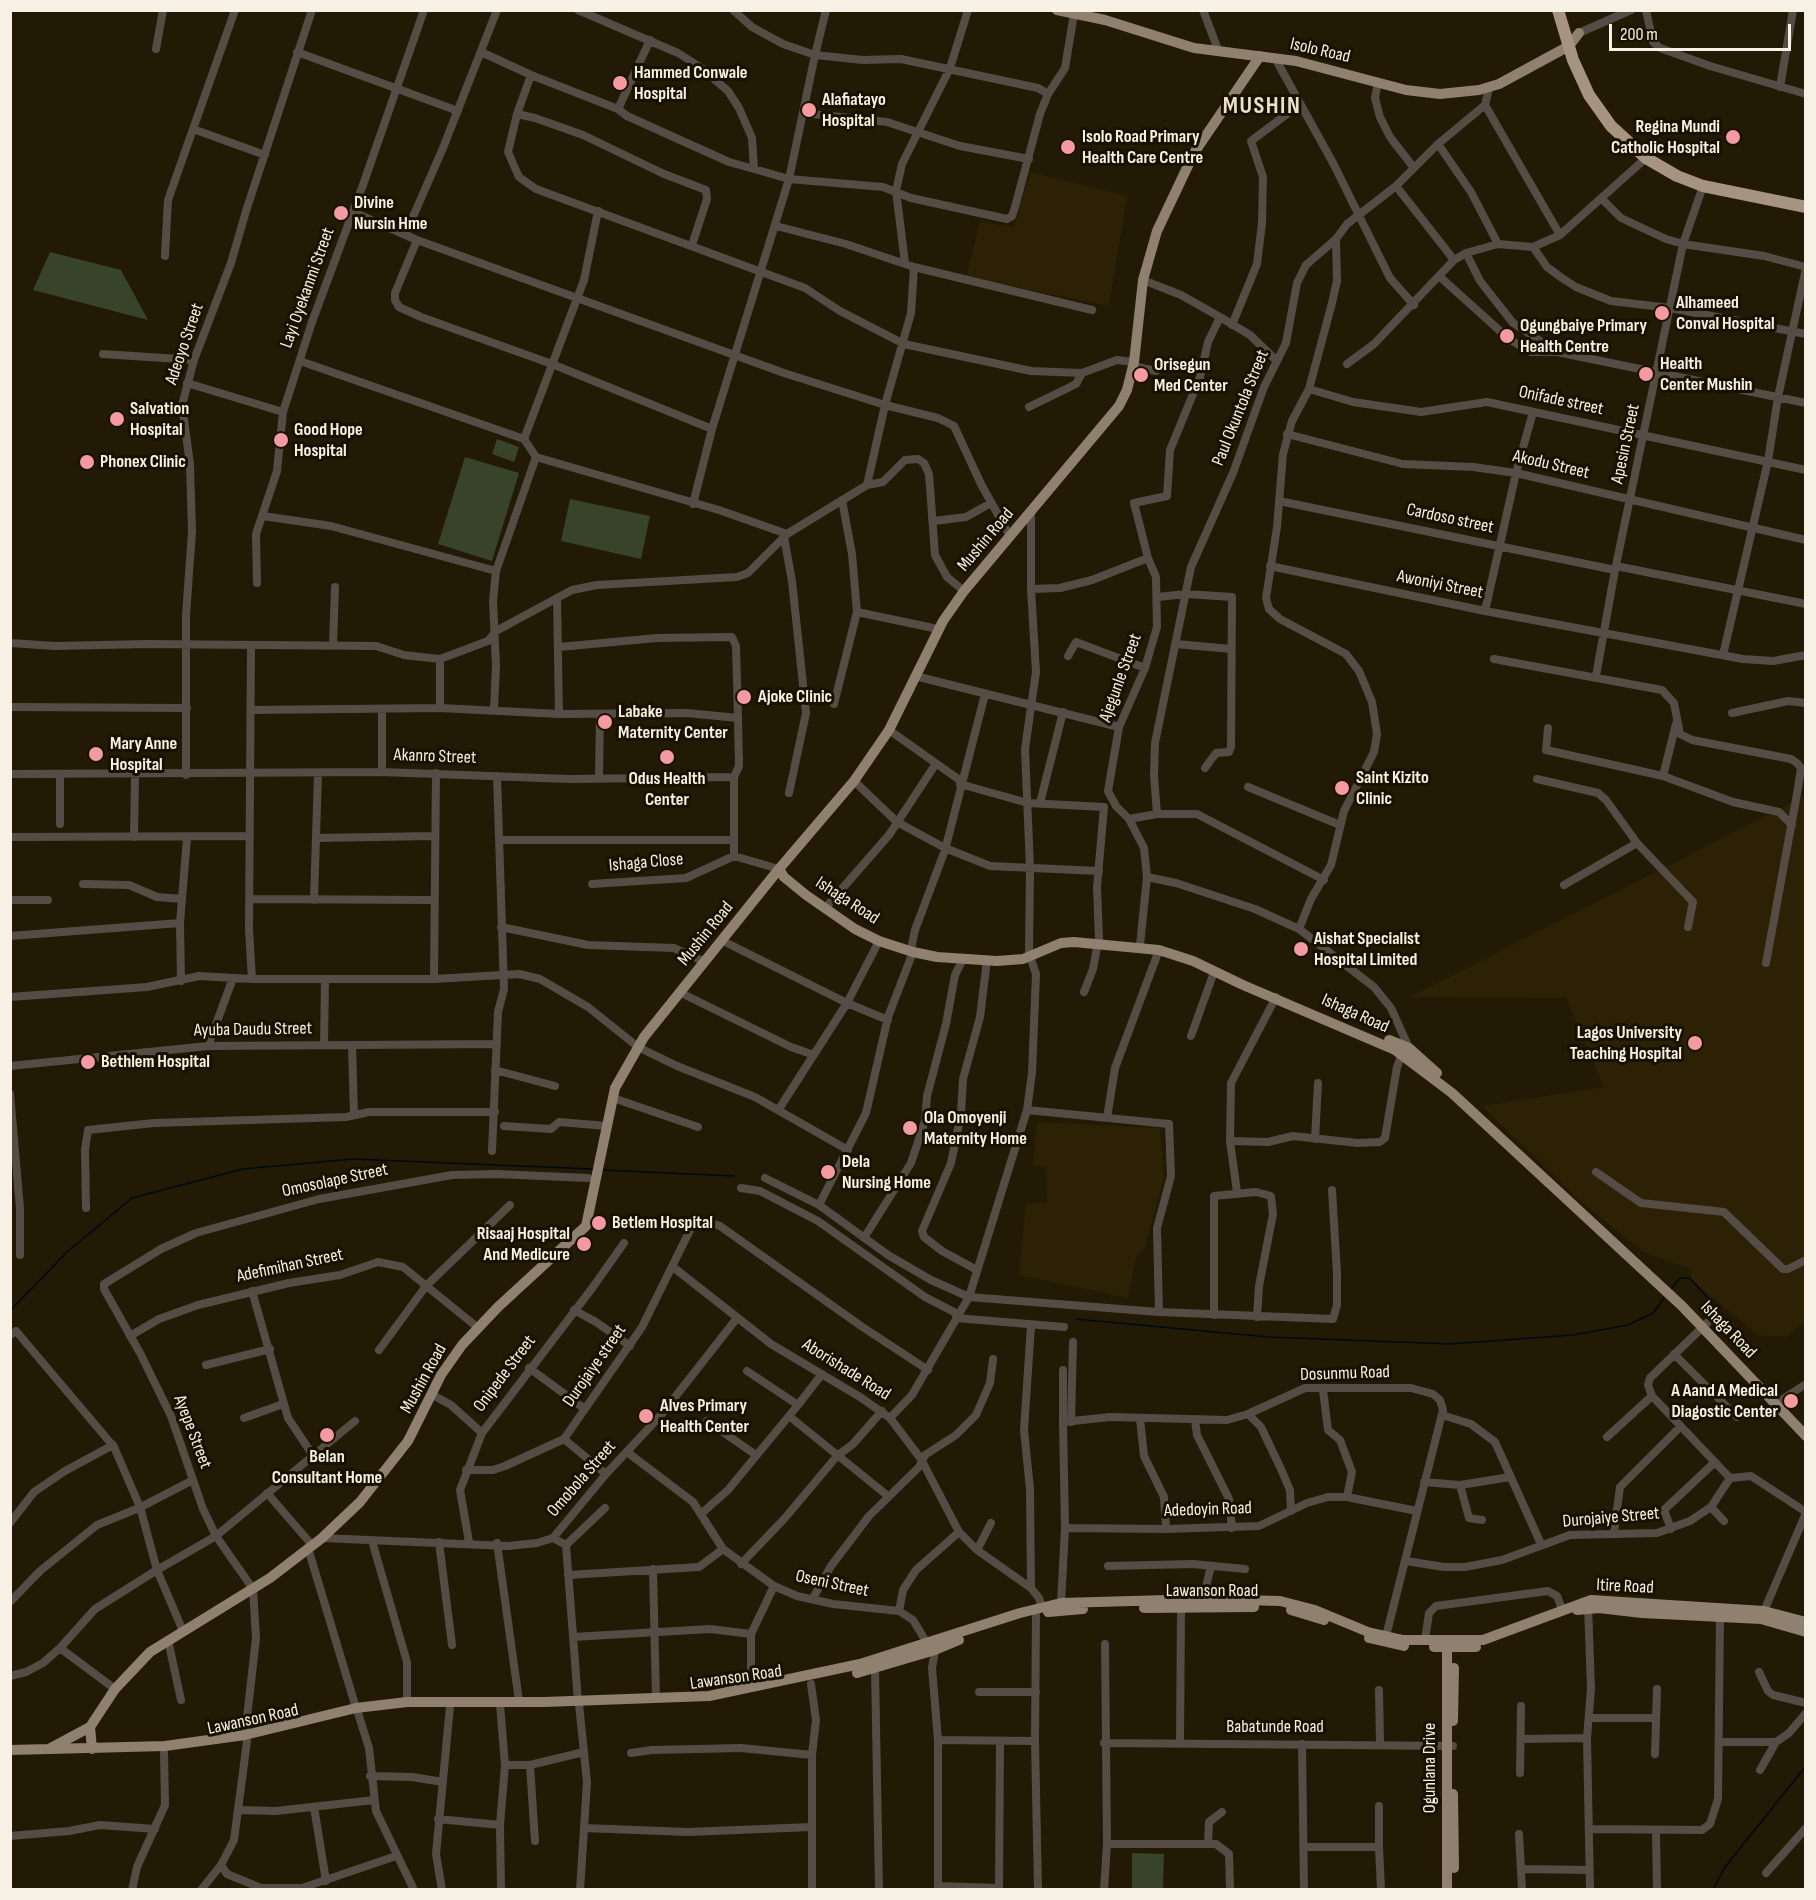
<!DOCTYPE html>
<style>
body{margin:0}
#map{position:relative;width:1816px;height:1900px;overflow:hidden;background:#221a05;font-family:"Sofia Sans Condensed",sans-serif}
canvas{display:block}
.frame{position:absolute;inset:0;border:12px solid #f6f1e4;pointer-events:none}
.scale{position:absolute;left:1609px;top:24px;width:182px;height:27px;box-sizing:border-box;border:3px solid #f6f1e4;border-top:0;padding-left:8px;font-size:18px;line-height:21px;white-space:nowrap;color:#f6f1e4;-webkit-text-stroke:4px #181100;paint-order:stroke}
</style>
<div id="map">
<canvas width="1816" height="1900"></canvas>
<div class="frame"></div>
<div class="scale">200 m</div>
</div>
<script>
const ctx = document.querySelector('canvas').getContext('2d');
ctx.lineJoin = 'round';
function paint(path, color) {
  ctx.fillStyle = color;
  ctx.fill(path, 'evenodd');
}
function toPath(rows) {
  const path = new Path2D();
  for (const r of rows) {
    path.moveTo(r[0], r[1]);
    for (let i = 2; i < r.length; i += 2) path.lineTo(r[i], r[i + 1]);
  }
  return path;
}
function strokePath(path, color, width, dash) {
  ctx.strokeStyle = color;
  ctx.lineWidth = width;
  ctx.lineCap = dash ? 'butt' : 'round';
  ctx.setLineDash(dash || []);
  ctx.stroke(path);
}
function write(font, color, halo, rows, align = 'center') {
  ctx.font = font + ' "Sofia Sans Condensed",sans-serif';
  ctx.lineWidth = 6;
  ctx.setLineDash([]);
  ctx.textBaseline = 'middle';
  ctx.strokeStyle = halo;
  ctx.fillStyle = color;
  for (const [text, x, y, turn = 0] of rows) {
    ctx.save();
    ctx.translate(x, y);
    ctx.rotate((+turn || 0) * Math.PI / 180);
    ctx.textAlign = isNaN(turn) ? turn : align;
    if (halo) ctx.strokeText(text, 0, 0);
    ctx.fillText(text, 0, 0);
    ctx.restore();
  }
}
const built = toPath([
 [1030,172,1127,196,1109,306,966,277,980,222,1014,227],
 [1805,796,1805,1322,1786,1337,1758,1335,1698,1286,1690,1278,1691,1269,1643,1252,1579,1200,1482,1106,1604,1087,1566,998,1410,997],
 [1037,1122,1160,1128,1164,1178,1145,1247,1136,1258,1128,1298,1019,1275,1026,1203,1047,1203,1046,1167,1033,1166]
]);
const green = toPath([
 [50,252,121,270,148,320,33,290],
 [497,439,519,447,514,462,492,454],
 [465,457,519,473,492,561,438,544],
 [570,499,650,516,641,559,561,541],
 [1132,1853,1164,1854,1163,1889,1132,1889]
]);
const stream = toPath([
 [603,1170,734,1176],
 [1671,1289,1680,1278,1690,1278,1707,1297],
 [10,1311,67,1252,132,1198,243,1169,353,1159,593,1169],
 [1076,1319,1268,1337,1450,1344,1573,1335,1628,1325,1653,1313,1664,1298],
 [1713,1890,1725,1867,1806,1766]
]);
const minor = toPath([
 [578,10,678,53,700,67,728,91,739,108,752,138,754,169],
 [733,10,752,27,783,44,815,55,863,60,901,59,1038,88,1048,94],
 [1203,10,1217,47],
 [1646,10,1653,42,1660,48,1710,66,1806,94],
 [1579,33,1631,10],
 [156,49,163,10],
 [297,52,458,111],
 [481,52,531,75,618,109,627,116,729,162,754,169,789,179,883,187,911,198,1007,219,1012,216,1015,207,1040,114,1048,94,1065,68,1074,14],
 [1275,58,1333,163,1390,278,1414,305],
 [531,75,517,114,508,152,519,177,536,189,805,288,840,311,904,344,1031,371,1082,373,1117,360,1134,362],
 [1378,82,1375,98,1380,117,1390,137,1414,168],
 [1780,87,1793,10],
 [1485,105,1560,235],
 [618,109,650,40],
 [803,113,887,122,960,146,1029,159],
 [517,114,535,118,583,135,664,174,706,190,707,199,692,245],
 [193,129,265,155],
 [1438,144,1471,192,1498,244],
 [1396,186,1454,260],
 [1601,198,1621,218,1666,239,1683,244,1764,256,1806,267],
 [353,212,417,240,784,373,885,405,938,418,954,426,982,486,1010,536],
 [776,226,846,244,914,267,1092,310],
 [405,235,443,148,497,10],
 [417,240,395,293,395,300,399,307,421,317,552,364,712,429],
 [1533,247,1547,267,1562,278,1576,287,1611,301,1670,308,1806,334],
 [1466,253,1480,281,1513,323,1557,352],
 [165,256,168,200,235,10],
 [905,263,896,191,902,164,950,68,968,10],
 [1439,276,1509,339,1531,352,1557,352,1806,403],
 [1143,280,1181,295,1220,317,1250,335,1277,361],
 [1232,325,1257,264,1262,223,1263,177,1251,141,1299,105],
 [103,354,194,360],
 [300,361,524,439,536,457,719,510,787,534,867,485,885,405,911,313,914,267],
 [1347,364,1374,344,1454,260,1466,253,1498,244,1533,247,1560,235,1646,158],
 [1133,366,1156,371],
 [187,383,283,412],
 [1309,389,1353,402,1421,412,1487,402,1806,470],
 [1029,407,1076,384,1082,373],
 [1287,434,1403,464,1473,467,1516,473,1806,540],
 [524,439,584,280,598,211],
 [867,485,883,482,905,460,918,459,924,463,929,474,935,555,947,577,964,591],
 [1279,501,1615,570],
 [693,504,712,429,789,179,815,55,826,10],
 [263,516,331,526,496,571],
 [934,521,966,517,991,503],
 [784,537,792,581,806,713,789,793],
 [1270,566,1485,611,1743,659,1773,661,1806,655],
 [1616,566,1806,604],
 [257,583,256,534,277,471,283,412,312,322,364,182,424,10],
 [1031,589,1060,588,1092,580,1148,558],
 [1158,597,1186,594,1232,597,1231,747,1229,752,1216,753,1205,768],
 [557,598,559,714],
 [1485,611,1516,473,1533,412],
 [857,612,938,629],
 [10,643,55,646,148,644,376,646,404,655,440,659,488,641,496,631,572,590,597,585,737,577,748,573,787,534],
 [1176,644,1231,649],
 [251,645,249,929,252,979,434,979,519,974,540,979,588,1007,638,1047,677,1066,755,1097,848,1150],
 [333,645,335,587],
 [559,647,657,638,732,637,736,646,738,718,739,766,734,777],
 [1723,655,1768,461,1778,397,1806,268],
 [1068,656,1076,642,1145,668],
 [1494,659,1662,690,1674,703,1680,734,1692,740,1791,759,1797,763,1801,768,1797,794,1766,963],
 [915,676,1119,727],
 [1596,676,1615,570,1683,244,1703,186],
 [834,704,857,612,852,554,842,500],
 [10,707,187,708],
 [440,708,440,659],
 [494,709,496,666,493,601,496,571,536,457],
 [251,710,440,708,559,714,687,713,738,718],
 [1732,713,1788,701,1806,703],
 [1548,728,1546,750,1663,776,1733,802,1779,812,1792,825],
 [889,730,961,781],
 [382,772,382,709],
 [10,774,382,772,569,779,734,777,734,856,779,869],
 [60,774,60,824],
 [186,775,186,615,192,532,190,464,182,405,194,360,231,263,246,211,312,10],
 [1663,776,1676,724],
 [599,778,600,714],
 [1537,779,1598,793,1606,800,1637,843,1693,902,1688,927],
 [854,781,897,822,945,848,990,866,1099,871],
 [960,784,1028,803,1104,807,1097,887,1099,939],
 [1248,787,1340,825],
 [1040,803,1063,712],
 [1157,814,1154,776,1155,743,1191,567,1233,473,1264,387,1286,343,1297,283,1306,265,1336,239,1347,224,1396,186,1438,144,1485,105,1489,88],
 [1129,819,1157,814,1197,814,1324,880],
 [10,837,250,836],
 [134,837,135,775],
 [317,838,433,836],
 [499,840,733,840],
 [1147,877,1176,883,1255,909,1299,929,1374,987,1391,1008,1409,1048,1402,1054,1397,1067,1385,1138,1380,1142,1358,1143,1293,1136,1268,1142,1230,1141],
 [83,884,129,885,157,897,182,899],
 [592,884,686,878,734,856],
 [1564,885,1637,843],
 [250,899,433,900],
 [10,900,48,900],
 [314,900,318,774],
 [827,906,889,835,935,765],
 [501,927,588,945,674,948,705,962],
 [1299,929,1311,899,1331,865,1344,811,1374,752,1377,734,1372,702,1359,671,1346,654,1280,619,1269,609,1266,598,1277,527,1283,454,1292,421,1309,389,1332,303,1337,281,1336,239],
 [10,936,180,923],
 [723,941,847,1003,779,1109],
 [879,941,847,1003,888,1020],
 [1140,945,1147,877,1144,848,1129,819,1116,806,1108,791,1119,727,1145,668,1157,627,1156,577,1148,558,1134,503,1167,496,1170,450,1200,377,1208,342,1220,317],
 [911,949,915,930,945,850,985,694],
 [434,979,436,773],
 [181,981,180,923,187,838],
 [679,992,791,1047,814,1055],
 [1084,992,1093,969,1098,942],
 [10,997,147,987,199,976,252,979],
 [1191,1036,1214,972],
 [324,1045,325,980],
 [352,1045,354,1115],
 [208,1046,233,978],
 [10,1066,208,1046,497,1044],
 [495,1070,555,1086],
 [10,1094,20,1208,20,1255],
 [613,1098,698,1127],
 [1027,1110,1169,1124,1171,1176,1157,1228,1159,1312,1333,1319,1337,1305,1337,1273,1332,1190],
 [1107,1118,1115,1068,1159,950],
 [504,1126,551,1129,559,1122,607,1126],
 [1315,1139,1318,1083],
 [492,1151,498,1012,504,989,497,776],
 [1596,1172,1641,1203,1724,1212,1783,1269,1788,1269,1806,1260],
 [765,1178,819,1205,888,1255,931,1280,969,1297,1159,1312],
 [741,1188,760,1191,818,1221,925,1297,958,1314],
 [1237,1192,1230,1141,1231,1083,1276,997],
 [819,1205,866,1113,888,1017,913,952],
 [86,1208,85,1150,88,1130,154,1123,346,1117,369,1112,495,1112],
 [864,1238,911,1163,925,1121,927,1096,946,1024,955,975,963,959],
 [673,1267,771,1344,860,1397,890,1418,921,1459,959,1532,977,1550,1031,1588,1039,1598,1042,1607],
 [977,1270,942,1251,924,1237,922,1231,951,1163,961,1114,963,1079,980,1017,987,960],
 [252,1291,288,1418,312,1454],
 [574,1310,596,1322,630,1346],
 [1214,1315,1214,1196,1256,1192,1271,1196,1273,1214,1259,1286,1257,1317],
 [956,1318,1064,1327],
 [1708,1322,1650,1378,1648,1385,1652,1396,1730,1478,1751,1476,1806,1512],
 [10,1335,16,1331,114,1447,140,1507,157,1570,216,1536,355,1421],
 [130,1336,159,1319,198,1305,289,1283,340,1275,378,1262,403,1267,477,1327],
 [379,1350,426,1286,510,1205],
 [1674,1354,1737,1417],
 [206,1365,270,1349],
 [529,1368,585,1409],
 [1323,1390,1328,1430,1340,1440,1352,1472,1347,1497],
 [431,1394,451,1405,482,1433],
 [1778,1402,1806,1384],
 [798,1405,822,1374],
 [1248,1414,1261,1427,1281,1469,1290,1490,1291,1511],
 [1442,1415,1471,1424,1495,1442,1541,1544],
 [789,1416,888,1496],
 [244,1418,283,1404],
 [890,1418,912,1395,969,1297,1027,1110,1032,1073,1036,974,1029,953,1030,868,1025,749,1036,672,1031,589,1031,512],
 [1140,1419,1144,1456,1164,1497,1166,1529],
 [1195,1420,1197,1435,1229,1499,1232,1528],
 [707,1421,756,1455],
 [1063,1422,1063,1370],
 [1071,1422,1073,1342],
 [1607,1437,1652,1396],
 [564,1439,606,1474],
 [627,1452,693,1502,723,1549,774,1586,797,1596,833,1604,899,1611,913,1620,927,1643],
 [466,1470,493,1470,505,1466,564,1439,642,1327,696,1218,720,1226,861,1326,928,1370],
 [1424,1482,1460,1485,1510,1477],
 [1460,1485,1469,1518,1482,1520],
 [267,1493,312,1545],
 [1711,1507,1724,1521],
 [702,1513,728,1490,798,1405,747,1371],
 [10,1523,34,1492,65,1471,113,1445],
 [1065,1528,1166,1529,1259,1526,1307,1503,1328,1497,1347,1497,1417,1511],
 [1671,1529,1664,1510,1715,1462],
 [1614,1532,1620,1487,1680,1427],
 [322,1538,508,1546,537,1543,553,1538,606,1474,661,1415,737,1318],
 [553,1538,566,1545,578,1701],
 [372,1541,407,1662,407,1702],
 [439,1542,452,1645],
 [469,1542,460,1490,482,1433,593,1287,624,1243],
 [497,1543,519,1701],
 [566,1545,605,1508],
 [308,1548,356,1708],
 [977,1550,991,1523],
 [1406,1561,1444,1567,1465,1567,1502,1560,1570,1535,1657,1533,1690,1521,1711,1507,1730,1478],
 [741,1564,785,1518,837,1456,853,1444,882,1411],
 [1108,1566,1193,1564,1245,1569],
 [653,1569,656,1699],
 [568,1575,699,1567,723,1549],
 [1031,1588,1030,1489,1024,1430,1031,1325],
 [813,1598,831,1566,869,1516,919,1467,925,1455,956,1435,976,1415,990,1383,993,1359],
 [1203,1599,1211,1566],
 [10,1602,40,1571,97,1525,139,1508,193,1480],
 [1061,1603,1065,1528,1063,1422,1110,1417,1227,1420,1248,1414,1305,1388,1411,1388,1433,1394,1440,1400,1443,1410,1386,1636],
 [1588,1605,1591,1689,1587,1738,1590,1890],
 [899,1611,903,1590,916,1570,959,1532],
 [1764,1611,1806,1513],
 [1036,1615,1035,1741,1038,1890],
 [573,1637,710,1629,751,1634],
 [168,1640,181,1700],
 [1425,1640,1429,1613,1436,1606,1548,1591,1557,1596,1562,1609],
 [60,1648,115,1689],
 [935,1650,932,1668,938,1740,938,1890],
 [875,1668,879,1890],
 [1759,1672,1768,1691,1773,1695,1806,1703],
 [10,1676,26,1672,43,1663,60,1648,95,1609,157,1570,183,1631],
 [811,1684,816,1720,812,1755,812,1890],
 [751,1688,751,1634,774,1586],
 [1379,1690,1380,1744],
 [979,1692,1036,1692],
 [500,1704,505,1765,500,1825,501,1890],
 [579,1704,587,1782,580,1890],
 [358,1713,369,1748,376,1811,414,1890],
 [1589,1718,1655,1718],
 [245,1735,256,1638,253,1589,216,1536,203,1509,171,1416,140,1353,104,1289,104,1284,161,1249,196,1233,319,1199,452,1175,497,1174,588,1178],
 [1522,1739,1587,1738],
 [938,1740,1035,1741],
 [1720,1742,1776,1742,1789,1733,1806,1713],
 [1104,1743,1453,1746],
 [1180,1743,1181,1608],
 [1302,1744,1304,1890],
 [631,1753,652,1750,741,1748,812,1755],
 [1655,1754,1657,1689],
 [505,1765,530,1765,584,1752],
 [530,1765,535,1841],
 [1760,1770,1776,1742],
 [1520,1773,1521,1706],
 [370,1776,412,1777,443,1782],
 [314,1807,326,1881],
 [238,1810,276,1811,374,1800],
 [438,1819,500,1825],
 [584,1828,688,1832,811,1827],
 [1590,1829,1702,1830,1710,1824,1718,1799,1720,1617],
 [1656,1831,1657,1890],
 [1519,1834,1522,1890],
 [10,1836,69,1831,100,1825,155,1829],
 [1107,1844,1216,1844,1229,1854,1230,1890],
 [1208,1844,1209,1822,1222,1812],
 [1304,1847,1379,1847,1379,1806],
 [1379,1847,1381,1890],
 [221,1865,227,1874,261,1888,302,1888,396,1856],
 [1522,1869,1589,1870],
 [1766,1873,1806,1828],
 [938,1886,999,1888],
 [132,1890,137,1867,165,1805,164,1752],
 [201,1890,221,1865,234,1840,247,1741],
 [442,1890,436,1854,450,1706],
 [999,1890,1000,1741],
 [1104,1890,1107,1844,1105,1644]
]);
const major = toPath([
 [1057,10,1105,20,1194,48,1296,61,1406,90,1440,94,1479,90,1499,84,1569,46,1579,33],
 [779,869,784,877,806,895,855,929,879,941,913,952,937,957,997,961,1023,959,1061,943,1074,942,1159,950,1193,961,1243,985,1395,1050,1452,1093,1682,1306,1806,1436],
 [1389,1040,1409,1048,1437,1073],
 [1144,1608,1254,1607],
 [1291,1610,1324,1620],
 [1577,1610,1599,1608,1642,1613,1761,1619,1806,1632],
 [1048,1612,1083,1609],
 [1369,1638,1404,1646],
 [1434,1647,1476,1647],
 [857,1673,935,1650,959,1640],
 [1453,1721,1454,1668],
 [49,1749,90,1727],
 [92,1749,90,1727,115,1689,150,1652,270,1578,322,1538,360,1502,408,1441,441,1375,462,1345,498,1307,586,1226,615,1088,644,1037,779,869,854,781,889,730,943,621,964,591,1119,406,1127,390,1134,362,1143,280,1157,231,1194,153,1260,56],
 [10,1750,165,1746,245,1735,356,1708,407,1702,544,1702,709,1696,860,1664,1020,1613,1061,1603,1203,1599,1280,1601,1315,1610,1368,1632,1403,1640,1483,1640,1591,1600,1764,1611,1806,1622],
 [1453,1794,1454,1868],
 [1447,1890,1447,1641]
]);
const highway = toPath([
 [1558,10,1573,60,1589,95,1611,126,1646,158,1677,176,1703,186,1806,207]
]);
const markers = [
 [620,83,8,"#f49aa0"],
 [809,110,8,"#f49aa0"],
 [1733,137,8,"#f49aa0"],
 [1068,147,8,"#f49aa0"],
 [341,213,8,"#f49aa0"],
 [1662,313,8,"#f49aa0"],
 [1507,336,8,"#f49aa0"],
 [1646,374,8,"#f49aa0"],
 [1141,375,8,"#f49aa0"],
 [117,419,8,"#f49aa0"],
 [281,440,8,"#f49aa0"],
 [87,462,8,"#f49aa0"],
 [744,697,8,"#f49aa0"],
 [605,722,8,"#f49aa0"],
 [96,754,8,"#f49aa0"],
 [667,757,8,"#f49aa0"],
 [1342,788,8,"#f49aa0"],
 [1301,949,8,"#f49aa0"],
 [1695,1043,8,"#f49aa0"],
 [88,1062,8,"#f49aa0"],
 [910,1128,8,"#f49aa0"],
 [828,1172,8,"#f49aa0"],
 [599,1223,8,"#f49aa0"],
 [584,1244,8,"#f49aa0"],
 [1791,1401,8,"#f49aa0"],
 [646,1416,8,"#f49aa0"],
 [327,1435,8,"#f49aa0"]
];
const streetNames = [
 ["Isolo Road",1320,51,13],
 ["Layi Oyekanmi Street",308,288,-70],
 ["Adeoyo Street",185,344,-71],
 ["Onifade street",1561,401,12],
 ["Paul Okuntola Street",1241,408,-68],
 ["Apesin Street",1626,444,-78],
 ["Akodu Street",1551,465,13],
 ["Cardoso street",1450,519,12],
 ["Mushin Road",986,540,-50],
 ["Awoniyi Street",1440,585,11],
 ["Ajegunle Street",1121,678,-70],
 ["Akanro Street",435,757,2],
 ["Ishaga Close",646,863,-5],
 ["Ishaga Road",847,901,33],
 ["Mushin Road",706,934,-51],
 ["Ishaga Road",1355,1014,24],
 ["Ayuba Daudu Street",253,1030,-1],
 ["Omosolape Street",335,1181,-12],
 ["Adefimihan Street",290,1266,-12],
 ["Ishaga Road",1728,1330,46],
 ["Durojaiye street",595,1366,-55],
 ["Aborishade Road",846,1370,32],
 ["Onipede Street",505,1374,-53],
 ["Dosunmu Road",1345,1374,-2],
 ["Mushin Road",424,1379,-61],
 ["Ayepe Street",192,1432,69],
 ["Omobola Street",582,1479,-49],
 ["Adedoyin Road",1208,1510,-2],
 ["Durojaiye Street",1611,1518,-5],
 ["Oseni Street",832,1584,12],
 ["Itire Road",1625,1587,3],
 ["Lawanson Road",1212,1591],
 ["Lawanson Road",736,1678,-8],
 ["Lawanson Road",253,1720,-12],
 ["Babatunde Road",1275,1727],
 ["Ogunlana Drive",1430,1768,-90]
];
const poiNames = [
 ["Hammed Conwale",634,73],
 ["Hospital",634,94],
 ["Alafiatayo",822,100],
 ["Hospital",822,121],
 ["Regina Mundi",1720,127,"right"],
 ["Catholic Hospital",1720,148,"right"],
 ["Isolo Road Primary",1082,137],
 ["Health Care Centre",1082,158],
 ["Divine",354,203],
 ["Nursin Hme",354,224],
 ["Alhameed",1676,303],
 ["Conval Hospital",1676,324],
 ["Ogungbaiye Primary",1520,326],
 ["Health Centre",1520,347],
 ["Health",1660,364],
 ["Center Mushin",1660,385],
 ["Orisegun",1154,365],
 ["Med Center",1154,386],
 ["Salvation",130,409],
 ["Hospital",130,430],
 ["Good Hope",294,430],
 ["Hospital",294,451],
 ["Phonex Clinic",100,462],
 ["Ajoke Clinic",758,697],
 ["Labake",618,712],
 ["Maternity Center",618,733],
 ["Mary Anne",110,744],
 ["Hospital",110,765],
 ["Saint Kizito",1356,778],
 ["Clinic",1356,799],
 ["Odus Health",667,779,"center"],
 ["Center",667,800,"center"],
 ["Aishat Specialist",1314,939],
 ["Hospital Limited",1314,960],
 ["Lagos University",1682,1033,"right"],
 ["Teaching Hospital",1682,1054,"right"],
 ["Bethlem Hospital",101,1062],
 ["Ola Omoyenji",924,1118],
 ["Maternity Home",924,1139],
 ["Dela",842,1162],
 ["Nursing Home",842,1183],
 ["Betlem Hospital",612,1223],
 ["Risaaj Hospital",570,1234,"right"],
 ["And Medicure",570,1255,"right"],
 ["A Aand A Medical",1778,1391,"right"],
 ["Diagostic Center",1778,1412,"right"],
 ["Alves Primary",660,1406],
 ["Health Center",660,1427],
 ["Belan",327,1457,"center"],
 ["Consultant Home",327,1478,"center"]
];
const districtNames = [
 ["MUSHIN",1262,107]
];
paint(built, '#2c2104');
paint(green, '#384429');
strokePath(stream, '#000814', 1.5);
strokePath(minor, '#554d45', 8);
strokePath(major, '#8f806f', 10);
strokePath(highway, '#a79480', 12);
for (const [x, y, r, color] of markers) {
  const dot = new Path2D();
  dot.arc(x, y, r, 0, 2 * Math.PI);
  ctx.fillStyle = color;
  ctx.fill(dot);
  strokePath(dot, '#181100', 2);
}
write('18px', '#f6f1e4', '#181100', streetNames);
write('bold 18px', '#f6f1e4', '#181100', poiNames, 'left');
ctx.letterSpacing = '1.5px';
write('bold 24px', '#ece1c7', '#181100', districtNames);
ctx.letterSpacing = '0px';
</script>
